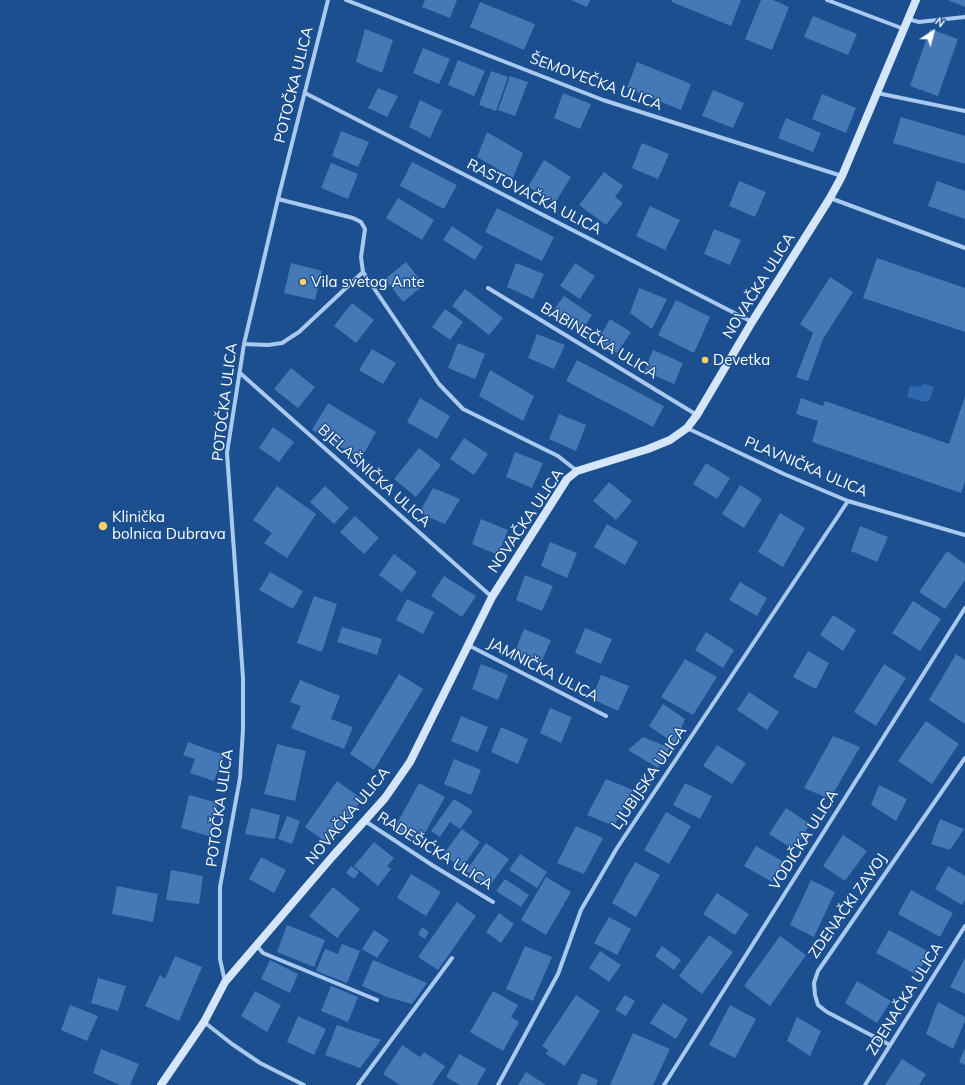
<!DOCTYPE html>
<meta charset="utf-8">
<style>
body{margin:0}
#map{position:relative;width:965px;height:1085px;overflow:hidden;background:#1b4f8f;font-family:Mulish,sans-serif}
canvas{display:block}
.north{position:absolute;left:913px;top:12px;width:40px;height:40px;-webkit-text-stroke:3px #1b4f8f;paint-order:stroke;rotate:36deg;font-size:11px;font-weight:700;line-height:16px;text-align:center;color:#fff}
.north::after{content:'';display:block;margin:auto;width:14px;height:18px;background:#fff;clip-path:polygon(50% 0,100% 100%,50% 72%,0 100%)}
</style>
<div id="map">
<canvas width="965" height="1085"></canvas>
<div class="north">N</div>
</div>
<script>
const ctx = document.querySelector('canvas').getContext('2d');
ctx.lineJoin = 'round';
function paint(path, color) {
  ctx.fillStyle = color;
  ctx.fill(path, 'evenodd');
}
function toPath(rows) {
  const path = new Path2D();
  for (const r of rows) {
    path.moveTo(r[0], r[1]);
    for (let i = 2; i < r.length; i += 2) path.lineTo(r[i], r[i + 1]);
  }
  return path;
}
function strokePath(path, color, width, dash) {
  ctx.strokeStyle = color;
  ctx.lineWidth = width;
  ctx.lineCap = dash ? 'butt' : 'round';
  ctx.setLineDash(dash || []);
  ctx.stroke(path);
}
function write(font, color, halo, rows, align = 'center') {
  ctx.font = font + ' Mulish,sans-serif';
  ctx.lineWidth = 3;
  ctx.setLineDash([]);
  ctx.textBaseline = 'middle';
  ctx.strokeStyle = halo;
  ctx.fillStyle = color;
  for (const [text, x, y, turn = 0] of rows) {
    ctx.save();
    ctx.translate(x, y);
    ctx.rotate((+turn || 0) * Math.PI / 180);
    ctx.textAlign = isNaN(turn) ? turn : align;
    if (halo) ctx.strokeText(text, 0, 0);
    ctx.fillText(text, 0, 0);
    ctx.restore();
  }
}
const green = toPath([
 [925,384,934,387,930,399,926,402,921,401,907,397,910,385,917,387]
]);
const building = toPath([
 [425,0,457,0,450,18,422,7],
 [571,0,590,0,587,7],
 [672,0,741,0,731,26,672,2],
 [761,0,773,0,789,7,772,50,745,39],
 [948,0,965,0,965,7],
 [480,2,535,24,524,50,470,27],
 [813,16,857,34,848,55,804,37],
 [365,29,393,40,382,73,356,62],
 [930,29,958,39,938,96,910,86],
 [423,48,450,59,439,84,413,73],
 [458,60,485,71,474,96,448,85],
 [637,62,691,84,681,110,627,88],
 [491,71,508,77,496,111,479,105],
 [510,76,528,82,515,116,498,110],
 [378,88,398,96,387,117,368,108],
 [713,90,744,103,733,128,702,116],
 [563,93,591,104,580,129,554,118],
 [822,94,856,108,846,133,812,119],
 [420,100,442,111,430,138,409,127],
 [901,117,965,136,965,164,893,143],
 [786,118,821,133,813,152,778,138],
 [341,131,369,142,358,167,332,156],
 [487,132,523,153,513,178,477,157],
 [642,143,669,154,658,179,632,168],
 [544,160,571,177,555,203,528,187],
 [412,162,457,185,444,209,400,186],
 [331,163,358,174,348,199,321,188],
 [604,172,623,186,615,197,623,203,606,225,579,205],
 [739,181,766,192,755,217,729,206],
 [937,181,965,191,965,219,928,206],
 [398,198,434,220,422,240,386,218],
 [650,206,680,220,665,250,636,236],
 [497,208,554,237,542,261,485,232],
 [452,226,483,247,475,260,443,240],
 [714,229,741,240,730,265,704,254],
 [877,258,965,288,965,332,863,298],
 [406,262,424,285,403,302,385,279],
 [291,263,322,271,315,300,284,293],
 [516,263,544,274,533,299,507,287],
 [575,263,595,276,580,299,560,286],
 [830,277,853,292,823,339,808,381,796,377,813,333,800,324],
 [639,288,667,299,652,329,630,313],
 [465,289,503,318,489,335,452,306],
 [564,296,592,315,581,332,552,312],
 [676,300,710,317,694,353,658,335],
 [352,303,374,320,356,343,334,326],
 [445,309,463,322,450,340,432,327],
 [610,319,631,332,617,353,597,341],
 [537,334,565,345,554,369,528,358],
 [458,343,485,354,475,379,448,368],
 [372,349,396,363,383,384,359,370],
 [653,350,683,363,674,384,644,371],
 [577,360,664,406,653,427,566,381],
 [291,368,315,387,298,408,274,389],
 [490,370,534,396,523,421,479,396],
 [965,396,965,482,961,493,812,442,818,421,796,414,801,398,823,406,825,401,949,444],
 [420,398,450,416,437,439,407,422],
 [328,403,376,432,361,459,312,430],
 [559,414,586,425,576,451,549,439],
 [273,427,294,442,279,462,259,448],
 [464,438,488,454,474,475,450,459],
 [419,448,441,465,416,497,394,479],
 [515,452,543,463,532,488,506,477],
 [706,463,730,478,717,499,693,484],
 [609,482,632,501,616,520,593,501],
 [740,485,762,499,744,528,722,514],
 [277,486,316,514,287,558,264,543,272,533,253,520],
 [325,486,349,508,334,524,310,502],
 [433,488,460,499,445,524,419,513],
 [780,513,805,528,783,567,758,552],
 [355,516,379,538,364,554,340,532],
 [481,519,508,530,498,555,472,544],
 [607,524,638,542,625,565,594,547],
 [860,526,888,537,877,562,851,551],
 [550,542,577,553,567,578,541,566],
 [947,551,965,564,965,580,945,609,919,592],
 [394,554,417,572,402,592,379,575],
 [270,572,303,591,293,609,259,590],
 [525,575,553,586,542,611,516,600],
 [444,576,476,596,462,617,431,596],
 [740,582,767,598,757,616,729,600],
 [314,596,337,604,322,652,297,643],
 [407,599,434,612,423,634,396,620],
 [913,601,941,619,920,651,892,633],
 [833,615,856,630,843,651,820,635],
 [342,627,382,639,377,655,337,642],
 [585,628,612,639,601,664,575,653],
 [524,629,551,640,540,665,514,654],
 [706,632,734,650,723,668,695,650],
 [808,651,829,663,816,689,793,677],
 [956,654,965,660,965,724,929,700],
 [685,659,717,677,693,715,661,697],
 [481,664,508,675,498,700,472,689],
 [884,664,906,678,876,726,854,712],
 [399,674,423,689,374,770,350,754],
 [601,675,629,686,618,711,592,699],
 [300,680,340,696,331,719,353,727,344,749,291,728,301,706,290,702],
 [749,692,779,712,767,730,737,710],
 [663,704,685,719,675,744,649,726],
 [550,708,572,717,561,743,540,733],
 [461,716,488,727,478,752,451,741],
 [926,721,959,744,932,784,898,761],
 [501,727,528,739,518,764,491,752],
 [833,736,860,747,830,799,804,788],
 [643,737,670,748,658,768,628,750],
 [188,742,224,755,214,781,190,773,195,759,183,755],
 [277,744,306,751,295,801,264,794],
 [717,745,746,763,732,784,703,766],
 [454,759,481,770,471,795,444,784],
 [606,779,633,790,614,826,587,815],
 [337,781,362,799,345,824,327,843,305,827],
 [419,783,445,797,420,842,394,829],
 [685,783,712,796,700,819,673,805],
 [879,785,907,799,896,821,871,805],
 [189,795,218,803,209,836,181,828],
 [454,799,473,811,460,829,450,822,440,837,431,831],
 [251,808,280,815,275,839,245,834],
 [786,808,810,824,794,850,769,834],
 [666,812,691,826,669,864,644,850],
 [287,816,300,821,292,844,278,839],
 [940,819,964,829,950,850,931,844],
 [576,826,603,838,584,874,557,863],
 [462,829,480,842,462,868,443,855],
 [843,835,867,851,845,881,823,866],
 [374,842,394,858,387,866,391,869,378,886,354,866],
 [486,843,509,859,489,887,466,871],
 [756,846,784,862,772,882,744,866],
 [520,854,547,872,537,888,509,870],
 [261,857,286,870,274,893,249,879],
 [635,862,660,875,636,917,612,903],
 [351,866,359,872,354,879,346,873],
 [948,866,965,876,965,900,962,905,935,889],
 [171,870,203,876,199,904,166,900],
 [411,874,441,892,426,916,397,898],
 [546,877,571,892,546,935,521,920],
 [505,879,529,895,521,907,496,891],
 [811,880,835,892,814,937,790,925],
 [117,886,158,894,153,922,112,914],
 [333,887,360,909,337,938,309,916],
 [911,890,953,913,940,937,898,914],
 [717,893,749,914,735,935,703,914],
 [457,902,476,916,438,970,418,957],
 [499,913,514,924,501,943,486,932],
 [609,917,631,929,617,955,594,943],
 [287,925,325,940,314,967,277,952],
 [422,927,429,932,425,939,418,934],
 [374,930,389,940,377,958,362,949],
 [889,930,929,952,917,975,876,953],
 [709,935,733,952,702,994,679,976],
 [780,936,806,955,770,1006,744,986],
 [342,944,360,951,347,983,316,971,325,949,338,954],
 [525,946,552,957,533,1001,506,989],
 [662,946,681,960,674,970,655,956],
 [600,951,621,965,609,982,589,968],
 [175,956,202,967,179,1021,145,1006,160,975,165,979],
 [965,958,965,994,950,987],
 [270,960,298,974,290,993,261,979],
 [373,960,427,983,412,1004,387,997,362,986],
 [98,978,126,986,118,1011,91,1003],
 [857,981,891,1001,877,1023,845,1003],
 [331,986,358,997,348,1022,321,1011],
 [255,991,281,1005,267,1032,241,1016],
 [493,991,518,1005,511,1017,519,1022,503,1051,470,1032],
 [576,995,600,1011,565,1066,546,1054,548,1050,542,1046],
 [625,995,635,1001,626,1016,615,1010],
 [938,1002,965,1017,965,1021,953,1049,926,1034],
 [663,1003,688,1019,676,1039,650,1023],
 [70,1005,98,1016,87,1041,61,1030],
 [730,1005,756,1019,735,1058,709,1045],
 [298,1016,326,1029,314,1055,287,1042],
 [797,1017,821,1031,810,1056,787,1041],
 [337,1025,381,1040,360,1068,325,1055],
 [633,1033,670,1049,653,1085,610,1085],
 [402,1045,420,1057,424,1052,445,1066,432,1085,400,1085,383,1074],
 [965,1048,965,1065,959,1062],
 [101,1049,139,1064,130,1085,120,1085,93,1073],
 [459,1054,486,1069,477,1085,460,1085,446,1077],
 [902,1059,926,1074,919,1085,885,1085],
 [526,1072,546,1085,518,1085],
 [582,1073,598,1080,596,1085,577,1085]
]);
const street = toPath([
 [346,0,603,100,842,176],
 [827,0,904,29],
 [908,19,919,22,965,17],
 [305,93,752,322],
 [877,93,965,111],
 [830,198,965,248],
 [278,199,353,218,361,222,365,229,361,257,363,272,439,384,463,409,558,456,577,471],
 [488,288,697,415],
 [244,344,268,345,282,343,299,332,363,272],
 [240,373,492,597],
 [687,428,784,474,848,501,965,535],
 [468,645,606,716],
 [365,821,432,865,493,902],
 [257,946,263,953,377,1000],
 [225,982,220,959,220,887,240,778,243,729,243,678,227,453,244,344,278,199,328,0],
 [204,1022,232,1044,260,1063,304,1085],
 [890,1045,827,1012,818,1005,815,995,814,983,818,971,965,758],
 [358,1085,452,958],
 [498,1085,558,974,581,910,617,848,848,501],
 [664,1085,965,608],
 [865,1085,965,926]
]);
const secondary = toPath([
 [161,1085,204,1022,225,982,332,857,385,798,410,762,492,597,567,479,577,471,648,449,670,440,687,428,697,415,752,322,830,198,842,176,916,0]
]);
const markers = [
 [303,282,4,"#ffd166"],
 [705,360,4,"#ffd166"],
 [103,526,5,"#ffd166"]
];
const streetNames = [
 ["ŠEMOVEČKA ULICA",596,82,20],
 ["POTOČKA ULICA",294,85,-76],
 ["RASTOVAČKA ULICA",534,197,27],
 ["NOVAČKA ULICA",759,286,-58],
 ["BABINEČKA ULICA",599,341,31],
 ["POTOČKA ULICA",225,402,-83],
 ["PLAVNIČKA ULICA",806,467,23],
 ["BJELAŠNIČKA ULICA",374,476,42],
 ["NOVAČKA ULICA",526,521,-56],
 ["JAMNIČKA ULICA",543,670,27],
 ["LJUBIJSKA ULICA",649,778,-56],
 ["POTOČKA ULICA",220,808,-82],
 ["NOVAČKA ULICA",348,816,-50],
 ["VODIČKA ULICA",804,840,-58],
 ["RADEŠIĆKA ULICA",435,851,32],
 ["ZDENAČKI ZAVOJ",848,906,-55],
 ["ZDENAČKA ULICA",905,999,-58]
];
const poiNames = [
 ["Vila svetog Ante",311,282],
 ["Devetka",713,360],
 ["Klinička",112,517],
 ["bolnica Dubrava",112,534]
];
paint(green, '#2e69ad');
paint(building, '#4478b7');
strokePath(street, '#a9c9ee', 4);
strokePath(secondary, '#d6e6fa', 8);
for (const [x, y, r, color] of markers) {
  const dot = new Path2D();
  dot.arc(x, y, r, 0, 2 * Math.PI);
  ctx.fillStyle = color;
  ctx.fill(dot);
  strokePath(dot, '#1b4f8f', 1.5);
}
write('15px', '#fff', '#1b4f8f', streetNames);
write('15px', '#fff', '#1b4f8f', poiNames, 'left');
</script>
